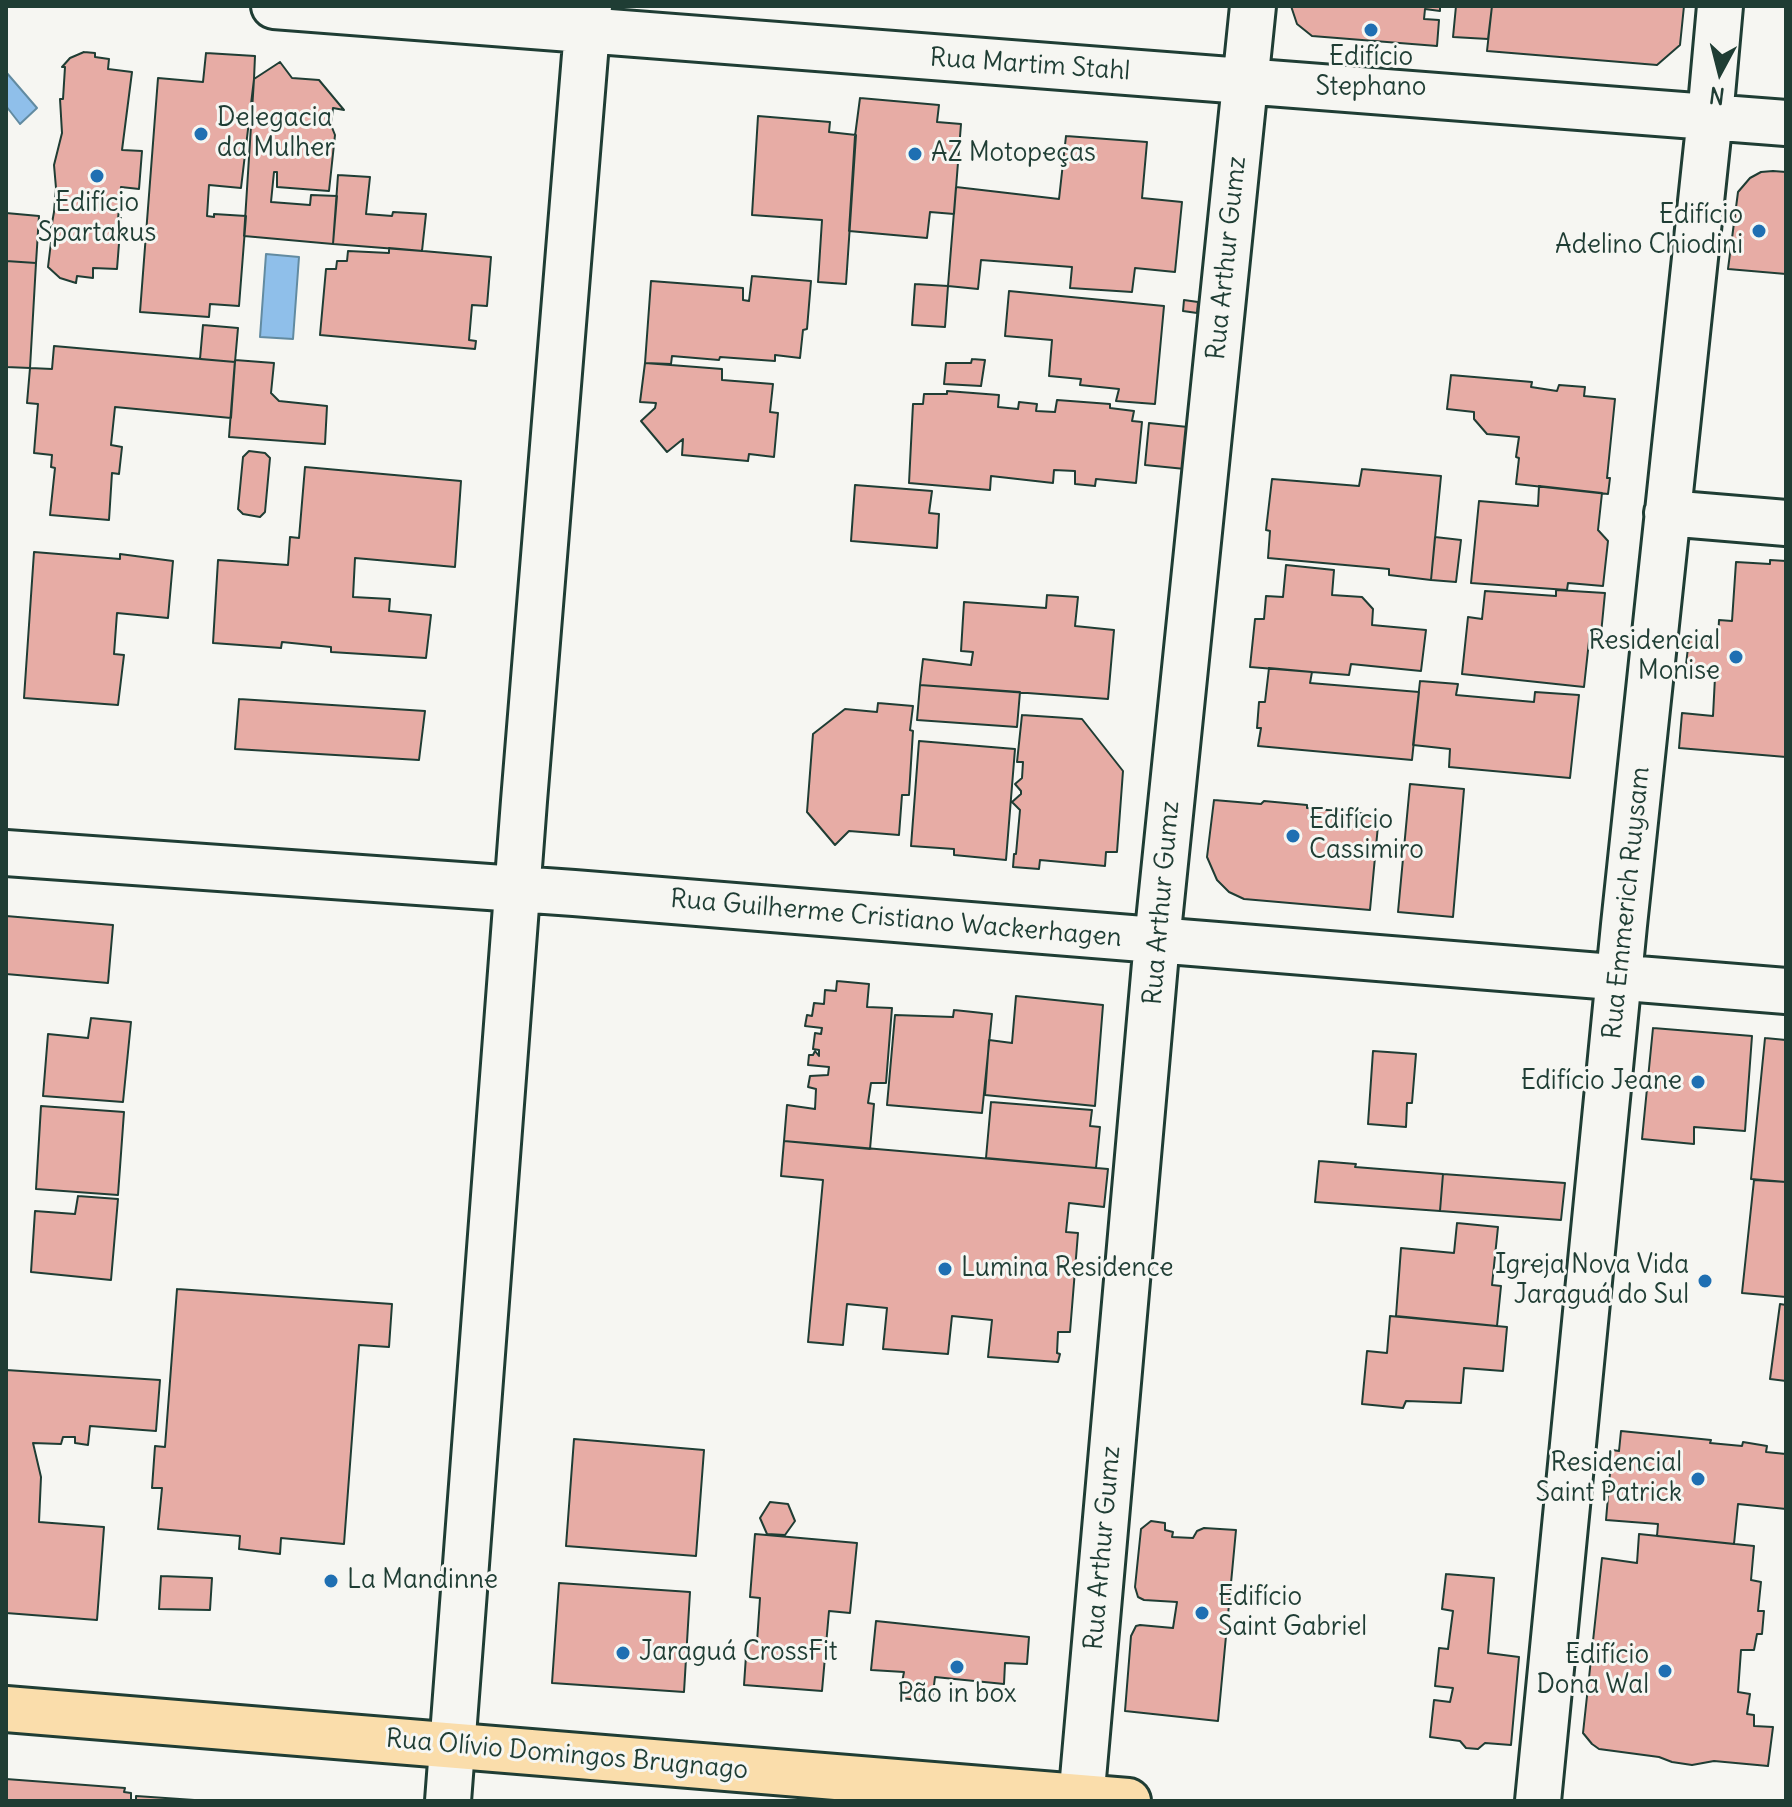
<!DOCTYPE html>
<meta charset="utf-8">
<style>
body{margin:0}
#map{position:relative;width:1792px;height:1807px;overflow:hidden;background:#f6f6f2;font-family:Delius,sans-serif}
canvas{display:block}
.frame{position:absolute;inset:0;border:8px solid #1f3d34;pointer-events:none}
.north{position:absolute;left:1680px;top:32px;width:80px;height:80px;-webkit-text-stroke:6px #f6f6f2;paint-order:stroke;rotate:187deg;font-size:22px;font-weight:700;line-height:32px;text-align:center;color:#1f3d34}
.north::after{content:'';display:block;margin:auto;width:28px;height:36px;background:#1f3d34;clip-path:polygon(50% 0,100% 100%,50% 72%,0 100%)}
</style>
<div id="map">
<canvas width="1792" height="1807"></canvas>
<div class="frame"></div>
<div class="north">N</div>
</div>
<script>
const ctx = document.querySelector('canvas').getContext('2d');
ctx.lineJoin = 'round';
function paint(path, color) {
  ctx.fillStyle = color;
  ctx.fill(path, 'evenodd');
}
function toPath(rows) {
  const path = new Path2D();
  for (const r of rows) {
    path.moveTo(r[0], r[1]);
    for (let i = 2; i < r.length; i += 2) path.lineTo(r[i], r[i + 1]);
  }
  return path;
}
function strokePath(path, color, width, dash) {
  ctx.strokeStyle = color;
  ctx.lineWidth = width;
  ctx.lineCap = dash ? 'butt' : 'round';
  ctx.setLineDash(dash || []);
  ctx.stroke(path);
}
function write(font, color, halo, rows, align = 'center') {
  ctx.font = font + ' Delius,sans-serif';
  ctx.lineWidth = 6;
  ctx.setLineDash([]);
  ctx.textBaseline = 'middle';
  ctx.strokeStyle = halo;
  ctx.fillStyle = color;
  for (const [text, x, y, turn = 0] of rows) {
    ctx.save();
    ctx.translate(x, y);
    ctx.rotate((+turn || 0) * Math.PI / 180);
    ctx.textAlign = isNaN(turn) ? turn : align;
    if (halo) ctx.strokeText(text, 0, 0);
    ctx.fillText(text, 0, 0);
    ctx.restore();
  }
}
const water = toPath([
 [6,72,37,108,20,124,6,106,6,72],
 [266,254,299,257,293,339,260,337,266,254]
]);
const building = toPath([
 [1291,6,1440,6,1440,11,1425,9,1424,19,1439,20,1437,46,1312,36,1297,24,1291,6],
 [1456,6,1492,6,1488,39,1453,37,1456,6],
 [1492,6,1684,6,1680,45,1657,65,1487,51,1492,6],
 [84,52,95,53,95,57,109,59,108,69,132,72,122,150,142,151,139,189,121,187,118,219,121,218,117,269,93,268,93,278,77,276,76,283,60,278,48,267,52,234,50,234,54,212,56,188,54,165,62,133,60,99,63,99,65,67,62,67,70,58,84,52],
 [206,53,255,56,254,79,241,188,209,185,207,216,214,217,214,214,246,216,239,306,210,304,209,317,140,312,158,78,203,82,206,53],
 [280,62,292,78,319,80,344,110,333,108,331,125,335,135,329,191,277,187,277,172,274,172,271,202,310,205,311,195,337,196,333,244,244,236,254,79,280,62],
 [860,98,939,105,937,122,961,124,954,214,930,212,927,238,849,231,855,136,860,98],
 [758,116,830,122,829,132,856,135,846,284,818,282,822,220,752,215,758,116],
 [1066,136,1147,142,1142,198,1182,202,1175,272,1135,268,1132,292,1070,288,1072,267,981,260,978,289,948,286,956,187,1059,199,1066,136],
 [1773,171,1786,172,1786,274,1728,269,1738,192,1750,178,1761,172,1773,171],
 [338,175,370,177,366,214,392,216,393,212,426,214,422,251,333,244,338,175],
 [6,213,39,216,36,263,6,261,6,213],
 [389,248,491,257,487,306,472,305,469,340,476,341,475,349,320,335,326,269,336,269,337,261,347,261,348,251,389,253,389,248],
 [6,261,36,263,30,368,6,367,6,261],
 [752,276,811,281,807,329,803,330,800,358,775,355,775,361,720,357,719,360,672,356,671,364,645,363,651,281,743,288,743,300,749,301,752,276],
 [915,284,948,286,945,327,912,325,915,284],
 [1009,291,1164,306,1155,404,1116,401,1119,389,1080,385,1081,379,1049,376,1052,340,1005,336,1009,291],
 [1184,300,1198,302,1197,313,1183,311,1184,300],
 [203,325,238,328,235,362,200,359,203,325],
 [54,346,235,362,231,418,115,407,111,445,122,447,119,474,112,473,109,520,50,515,55,468,51,467,52,455,34,453,38,404,27,403,30,368,52,369,54,346],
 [972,359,985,360,981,386,944,384,946,363,971,363,972,359],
 [235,360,274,363,271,393,279,401,327,406,325,444,229,437,235,360],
 [645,363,722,369,722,380,773,384,770,412,778,413,774,457,749,454,748,461,682,455,683,439,667,452,641,421,655,408,656,403,640,402,645,363],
 [1451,375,1532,382,1531,387,1557,391,1559,385,1585,387,1584,396,1615,399,1607,478,1610,478,1608,494,1516,484,1519,458,1516,457,1519,437,1487,434,1474,419,1474,412,1447,409,1451,375],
 [947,391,999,395,998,407,1018,409,1019,402,1037,404,1036,411,1055,412,1057,400,1110,404,1110,408,1134,411,1132,421,1142,422,1136,483,1096,479,1095,486,1075,484,1075,471,1054,470,1053,483,991,476,990,490,909,483,913,404,923,404,924,394,947,394,947,391],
 [1149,423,1188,427,1185,469,1145,465,1149,423],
 [249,451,265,453,270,458,265,512,260,517,243,514,238,509,243,457,249,451],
 [305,467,461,481,455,567,355,558,353,597,390,599,389,611,431,615,426,658,331,652,331,647,282,642,281,648,213,643,218,560,288,565,290,537,299,538,305,467],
 [1362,469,1441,476,1431,580,1389,575,1389,569,1268,558,1270,531,1266,530,1272,479,1359,486,1362,469],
 [855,485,932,491,929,513,939,514,937,548,851,541,855,485],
 [1539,486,1602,493,1598,530,1608,541,1603,586,1568,583,1567,590,1471,583,1479,501,1538,506,1539,486],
 [1435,537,1461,540,1456,582,1431,580,1435,537],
 [34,552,120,559,120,554,173,561,168,618,117,613,114,654,124,655,118,705,24,698,34,552],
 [1770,560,1786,561,1786,757,1679,748,1682,713,1713,716,1715,677,1685,673,1689,639,1718,641,1719,620,1732,621,1736,562,1770,564,1770,560],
 [1286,565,1334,570,1332,595,1362,597,1373,609,1372,625,1426,630,1421,671,1351,664,1349,675,1250,667,1255,619,1264,619,1266,596,1283,597,1286,565],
 [1556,590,1605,593,1601,634,1590,632,1584,687,1462,674,1468,617,1482,619,1485,591,1556,596,1556,590],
 [1047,595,1078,597,1075,626,1114,630,1108,699,920,685,923,659,971,665,973,652,961,651,964,602,1046,608,1047,595],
 [1269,668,1312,672,1310,683,1419,692,1412,760,1258,746,1261,728,1257,728,1259,702,1265,702,1269,668],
 [1420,681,1458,684,1456,695,1534,702,1535,692,1579,695,1570,778,1449,767,1450,749,1413,745,1420,681],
 [920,685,1020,692,1017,727,917,720,920,685],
 [239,699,425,711,419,760,235,749,239,699],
 [878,703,913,706,910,730,913,731,909,795,902,795,899,835,849,831,835,845,807,812,813,734,845,709,877,712,878,703],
 [1022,715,1082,719,1123,771,1117,852,1106,852,1105,866,1040,860,1039,869,1013,867,1014,854,1016,854,1020,810,1012,802,1021,794,1021,791,1015,784,1022,778,1023,762,1017,762,1022,715],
 [919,741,1015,749,1006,860,954,855,954,849,911,846,919,741],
 [1410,784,1464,789,1453,917,1398,912,1410,784],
 [1214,800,1261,804,1264,801,1307,805,1307,808,1379,815,1370,910,1244,899,1229,892,1217,880,1207,857,1214,800],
 [6,916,113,925,108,983,6,974,6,916],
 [837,981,869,984,867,1007,892,1008,886,1083,871,1083,868,1103,874,1104,870,1149,784,1141,787,1105,815,1109,816,1089,808,1087,810,1076,828,1075,829,1067,808,1065,809,1055,813,1055,815,1051,819,1056,819,1050,813,1049,815,1033,821,1034,822,1028,805,1026,807,1015,812,1016,814,1003,824,1004,825,990,836,991,837,981],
 [1016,996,1103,1005,1095,1106,985,1095,989,1040,1012,1043,1016,996],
 [954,1010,992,1014,982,1113,887,1105,895,1015,953,1017,954,1010],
 [91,1018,131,1022,123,1102,43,1096,48,1034,88,1038,91,1018],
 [1653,1028,1752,1036,1745,1131,1694,1127,1694,1144,1642,1139,1653,1028],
 [1765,1038,1786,1040,1786,1182,1751,1179,1765,1038],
 [1373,1051,1416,1054,1412,1103,1407,1103,1406,1127,1368,1124,1373,1051],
 [991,1102,1092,1110,1090,1126,1100,1127,1096,1168,986,1158,991,1102],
 [41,1106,124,1112,118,1195,36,1189,41,1106],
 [784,1141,1108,1169,1104,1207,1069,1203,1066,1232,1078,1233,1070,1332,1058,1332,1057,1353,1060,1354,1058,1362,988,1357,992,1320,952,1316,948,1354,883,1349,887,1308,847,1304,843,1345,808,1342,823,1180,781,1176,784,1141],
 [1319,1161,1356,1164,1355,1167,1443,1174,1440,1211,1315,1202,1319,1161],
 [1443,1174,1565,1183,1561,1220,1440,1211,1443,1174],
 [1754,1180,1786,1182,1786,1297,1742,1293,1754,1180],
 [78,1196,118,1199,111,1280,31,1272,35,1211,75,1214,78,1196],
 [1457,1223,1498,1227,1492,1285,1501,1286,1497,1326,1396,1316,1401,1248,1454,1253,1457,1223],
 [177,1289,392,1304,389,1347,359,1345,344,1544,281,1538,280,1554,239,1549,240,1536,158,1529,162,1488,152,1488,155,1446,165,1447,177,1289],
 [1780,1304,1786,1305,1786,1381,1770,1379,1780,1304],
 [1390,1316,1507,1327,1503,1371,1464,1368,1461,1403,1406,1401,1403,1408,1362,1404,1367,1351,1387,1353,1390,1316],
 [6,1370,160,1380,156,1431,90,1426,88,1445,75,1443,75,1437,63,1437,61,1444,33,1443,41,1477,39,1522,104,1527,97,1620,6,1613,6,1370],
 [1621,1431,1711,1440,1710,1443,1742,1446,1743,1442,1767,1446,1766,1452,1786,1454,1786,1509,1738,1504,1734,1544,1657,1536,1658,1524,1606,1520,1612,1450,1619,1451,1621,1431],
 [574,1439,704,1450,696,1556,566,1546,574,1439],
 [770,1502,788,1504,795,1521,785,1535,767,1534,760,1518,770,1502],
 [1151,1521,1165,1523,1165,1530,1173,1532,1172,1537,1193,1538,1197,1531,1204,1528,1236,1530,1218,1721,1125,1711,1131,1636,1136,1626,1140,1625,1173,1628,1177,1602,1144,1600,1138,1597,1135,1587,1141,1529,1151,1521],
 [755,1534,857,1543,850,1613,829,1611,822,1691,744,1685,747,1641,757,1642,760,1598,750,1597,755,1534],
 [1639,1534,1754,1546,1751,1580,1761,1582,1758,1611,1764,1611,1762,1634,1757,1634,1754,1650,1741,1650,1738,1692,1750,1694,1747,1714,1754,1715,1754,1726,1773,1727,1768,1766,1714,1761,1692,1765,1672,1762,1659,1757,1599,1749,1592,1744,1583,1733,1602,1558,1637,1563,1639,1534],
 [1446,1574,1494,1578,1488,1653,1519,1657,1511,1745,1485,1743,1478,1749,1466,1748,1460,1741,1430,1737,1434,1700,1450,1702,1453,1688,1435,1686,1439,1648,1448,1649,1453,1611,1442,1609,1446,1574],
 [161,1576,212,1578,210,1610,159,1609,161,1576],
 [559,1583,690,1592,684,1692,552,1683,559,1583],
 [876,1621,1029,1637,1027,1664,1005,1663,1004,1684,935,1677,932,1701,899,1698,904,1672,871,1670,876,1621],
 [6,1779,125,1788,124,1792,131,1793,131,1801,6,1801,6,1779],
 [136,1796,209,1801,136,1801,136,1796]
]);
const minor = toPath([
 [274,6,1786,123],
 [1667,513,1786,523],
 [6,853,574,893,1786,991],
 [448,1801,524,801,589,6],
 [1081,1801,1157,941,1253,6],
 [1538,1801,1624,925,1710,117,1720,6]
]);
const major = toPath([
 [6,1709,1128,1801]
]);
const markers = [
 [1371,30,8,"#1f6fb2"],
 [201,134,8,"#1f6fb2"],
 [915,154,8,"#1f6fb2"],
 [97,176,8,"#1f6fb2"],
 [1759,231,8,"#1f6fb2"],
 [1736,657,8,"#1f6fb2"],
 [1293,836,8,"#1f6fb2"],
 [1698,1082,8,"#1f6fb2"],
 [945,1269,8,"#1f6fb2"],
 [1705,1281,8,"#1f6fb2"],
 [1698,1479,8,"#1f6fb2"],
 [331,1581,8,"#1f6fb2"],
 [1202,1613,8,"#1f6fb2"],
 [623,1653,8,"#1f6fb2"],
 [957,1667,8,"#1f6fb2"],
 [1665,1671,8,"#1f6fb2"]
];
const poiNames = [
 ["Edifício",1371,58,"center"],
 ["Stephano",1371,88,"center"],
 ["Delegacia",217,119],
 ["da Mulher",217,149],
 ["AZ Motopeças",931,154],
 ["Edifício",97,204,"center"],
 ["Spartakus",97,234,"center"],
 ["Edifício",1743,216,"right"],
 ["Adelino Chiodini",1743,246,"right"],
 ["Residencial",1720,642,"right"],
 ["Monise",1720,672,"right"],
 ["Edifício",1309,821],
 ["Cassimiro",1309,851],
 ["Edifício Jeane",1682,1082,"right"],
 ["Igreja Nova Vida",1689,1266,"right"],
 ["Jaraguá do Sul",1689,1296,"right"],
 ["Lumina Residence",961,1269],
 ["Residencial",1682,1464,"right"],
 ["Saint Patrick",1682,1494,"right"],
 ["La Mandinne",347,1581],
 ["Edifício",1218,1598],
 ["Saint Gabriel",1218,1628],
 ["Jaraguá CrossFit",639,1653],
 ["Edifício",1649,1656,"right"],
 ["Dona Wal",1649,1686,"right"],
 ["Pão in box",957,1695,"center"]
];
const streetNames = [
 ["Rua Martim Stahl",1030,65,4],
 ["Rua Arthur Gumz",1227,258,-84],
 ["Rua Arthur Gumz",1162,903,-85],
 ["Rua Emmerich Ruysam",1627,903,-84],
 ["Rua Guilherme Cristiano Wackerhagen",896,919,5],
 ["Rua Arthur Gumz",1103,1548,-85],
 ["Rua Olívio Domingos Brugnago",567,1755,5]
];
paint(water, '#8fbfea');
strokePath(water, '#628ba1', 2);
paint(building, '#e7aca5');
strokePath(building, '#1f3d34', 2);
strokePath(minor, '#1f3d34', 50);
strokePath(major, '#1f3d34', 50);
strokePath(minor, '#f6f6f2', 44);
strokePath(major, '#faddab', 44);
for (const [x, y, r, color] of markers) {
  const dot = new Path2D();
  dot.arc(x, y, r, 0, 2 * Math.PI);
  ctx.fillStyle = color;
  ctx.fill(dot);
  strokePath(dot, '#f6f6f2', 3);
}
write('26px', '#1f3d34', '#f6f6f2', poiNames, 'left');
write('26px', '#1f3d34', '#f6f6f2', streetNames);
</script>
